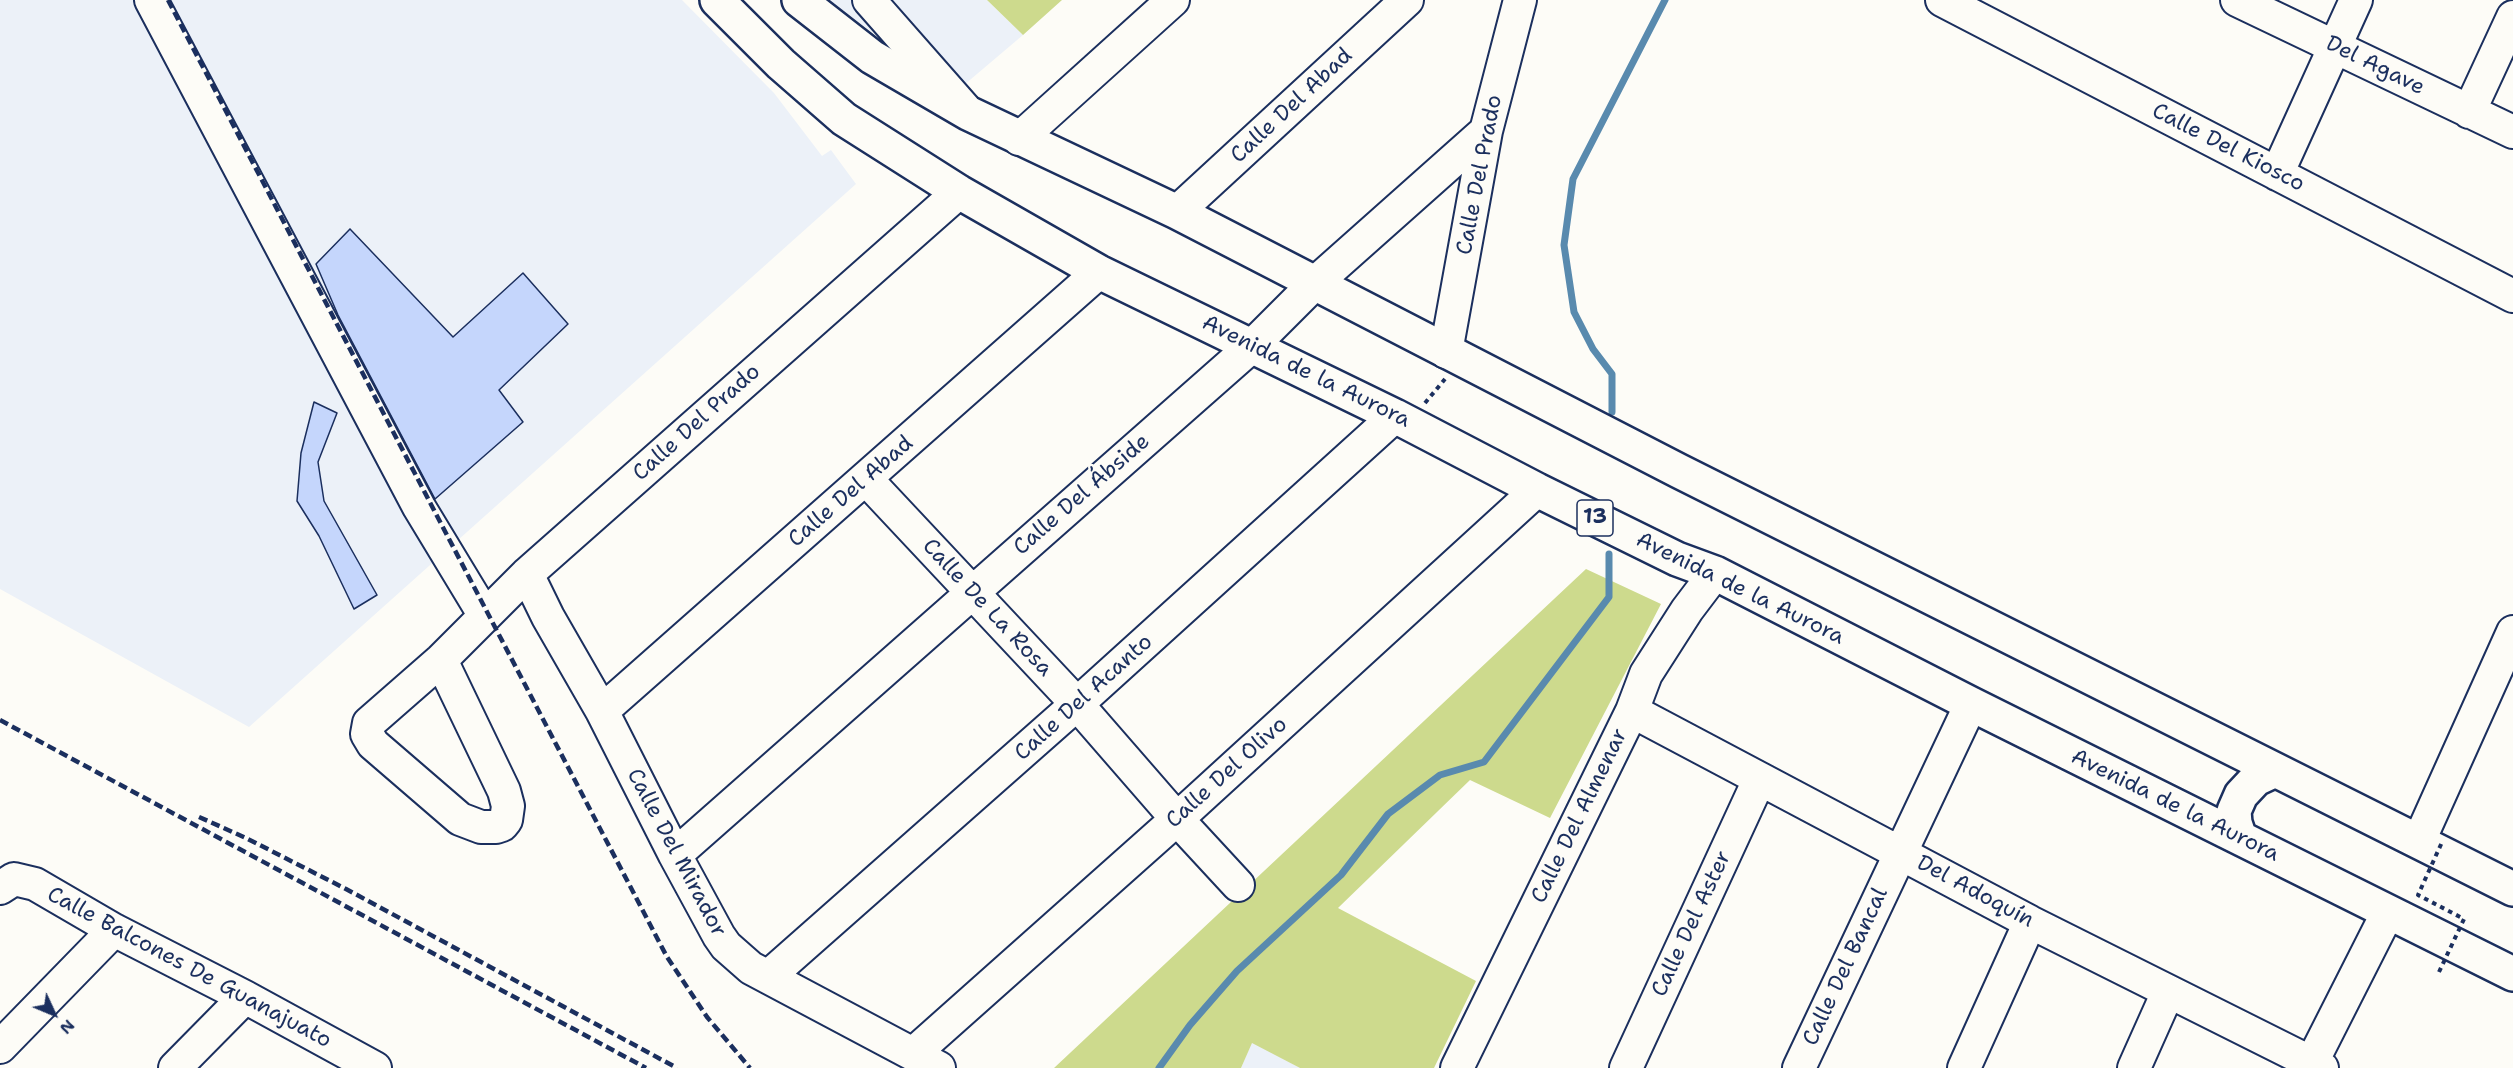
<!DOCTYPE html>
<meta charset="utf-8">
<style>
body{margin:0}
#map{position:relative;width:2513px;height:1068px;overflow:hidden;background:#fdfcf7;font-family:"Shantell Sans",sans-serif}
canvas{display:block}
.north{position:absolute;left:24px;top:984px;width:60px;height:60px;-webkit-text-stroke:4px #fdfcf7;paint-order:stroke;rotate:134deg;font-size:16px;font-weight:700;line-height:24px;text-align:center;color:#1b2f5e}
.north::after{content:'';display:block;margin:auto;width:21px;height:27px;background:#1b2f5e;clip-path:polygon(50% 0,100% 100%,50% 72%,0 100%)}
</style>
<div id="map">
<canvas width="2513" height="1068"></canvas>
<div class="north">N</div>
</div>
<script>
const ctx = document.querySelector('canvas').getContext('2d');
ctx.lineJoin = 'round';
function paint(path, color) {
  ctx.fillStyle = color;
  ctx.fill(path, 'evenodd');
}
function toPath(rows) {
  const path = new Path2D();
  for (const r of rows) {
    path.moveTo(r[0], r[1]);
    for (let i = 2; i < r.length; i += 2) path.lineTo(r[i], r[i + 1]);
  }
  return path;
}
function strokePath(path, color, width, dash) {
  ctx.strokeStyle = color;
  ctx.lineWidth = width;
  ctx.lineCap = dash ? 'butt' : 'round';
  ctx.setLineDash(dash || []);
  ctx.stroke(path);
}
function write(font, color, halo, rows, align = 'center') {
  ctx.font = font + ' "Shantell Sans",sans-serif';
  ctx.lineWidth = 4.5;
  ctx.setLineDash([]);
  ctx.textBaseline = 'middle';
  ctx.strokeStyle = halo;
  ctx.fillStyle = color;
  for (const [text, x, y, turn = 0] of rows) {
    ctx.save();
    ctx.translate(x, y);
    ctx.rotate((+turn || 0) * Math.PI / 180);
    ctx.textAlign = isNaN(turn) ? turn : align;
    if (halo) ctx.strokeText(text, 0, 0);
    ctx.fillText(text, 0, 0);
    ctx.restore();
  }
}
const built = toPath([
 [0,0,682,0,774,93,822,156,831,150,856,184,249,727,0,589],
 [827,0,987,0,1023,35,964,85,895,48],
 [1252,1042,1300,1068,1241,1068]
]);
const green = toPath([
 [987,0,1062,0,1023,35],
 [1586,569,1661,604,1550,818,1470,780,1338,908,1476,981,1434,1068,1300,1068,1252,1043,1241,1068,1054,1068]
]);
const stream = toPath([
 [1612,412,1612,374,1593,349,1574,312,1564,245,1573,179,1665,0],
 [1159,1068,1190,1025,1237,971,1341,875,1388,814,1440,775,1484,762,1609,597,1609,554]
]);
const building = toPath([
 [350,229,453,337,523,273,568,324,499,390,523,422,435,499,338,315,316,264,350,229],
 [314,402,337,413,318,462,324,501,377,595,354,609,319,536,297,501,301,453,314,402]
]);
const path = toPath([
 [1425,403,1445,379]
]);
const minor = toPath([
 [151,0,419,507,485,616],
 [869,0,964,108],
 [1942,0,2513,296],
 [2237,0,2513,132],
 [2469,112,2513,17],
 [1019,139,1173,0],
 [2277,174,2356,0],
 [1177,212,1407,0],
 [1446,352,1486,131,1520,0],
 [866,479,1077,704,1177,819,1238,885],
 [527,574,548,617,602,711,675,855,719,936,726,946,751,968,939,1068],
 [441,660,504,791,508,806,506,820,502,825,496,827,481,827,460,819,373,744,367,734,369,723,441,660,527,574,959,192],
 [602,711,1099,272],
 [1632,711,2030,922,2322,1068],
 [2419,841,2513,632],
 [675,855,1252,346,1314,284,1486,131],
 [0,888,14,879,35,884,114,930,245,997,375,1068],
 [769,976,1077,704,1395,416],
 [0,1047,114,930],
 [913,1054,1177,819,1537,490],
 [175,1068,245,997],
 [1457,1068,1632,711,1646,674,1687,610,1715,573],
 [1626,1068,1759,780],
 [1799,1068,1971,704],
 [1964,1068,2030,922],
 [2134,1068,2168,992],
 [2309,1068,2388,912]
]);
const major = toPath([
 [717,0,781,64,844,119,959,192,1099,272,1395,416,1537,490,1677,559,1715,573,1971,704,2513,974],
 [799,0,872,57,968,113,1177,212,1679,471,2513,889],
 [2240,838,2235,823,2234,811,2241,795,2256,779,2273,771]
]);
const rail = toPath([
 [168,0,667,957,707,1017,750,1068],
 [0,720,646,1068],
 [199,817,246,838,346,889,677,1068]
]);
const pathBridge = toPath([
 [2439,972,2464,919,2418,895,2443,840]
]);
const shields = [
 [1595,518,36]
];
const shieldNames = [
 ["13",1595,518]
];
const streetNames = [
 ["Del Agave",2375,66,26],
 ["Calle Del Abad",1292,106,-43],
 ["Calle Del Kiosco",2228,148,27],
 ["Calle Del Prado",1480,175,-79],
 ["Avenida de la Aurora",1306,372,26],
 ["Calle Del Prado",697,423,-42],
 ["Calle Del Abad",851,492,-41],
 ["Calle Del Ábside",1082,495,-41],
 ["Avenida de la Aurora",1740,589,26],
 ["Calle De La Rosa",987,608,47],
 ["Calle Del Acanto",1084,698,-42],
 ["Calle Del Olivo",1227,773,-42],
 ["Avenida de la Aurora",2175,806,26],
 ["Calle Del Almenar",1580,816,-64],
 ["Calle Del Mirador",676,853,62],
 ["Del Adoquín",1975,892,28],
 ["Calle Del Aster",1692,924,-65],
 ["Calle Del Bancal",1846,967,-65],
 ["Calle Balcones De Guanajuato",189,968,28]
];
paint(built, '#ecf1f8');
paint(green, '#cdda8d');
strokePath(stream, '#598aae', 7);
paint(building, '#c5d6fc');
strokePath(building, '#1b2f5e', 1.5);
strokePath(minor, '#1b2f5e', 36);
strokePath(major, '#1b2f5e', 38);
strokePath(path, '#1b2f5e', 4, [4.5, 4.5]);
strokePath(minor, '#fdfcf7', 32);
strokePath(major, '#fdfcf7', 33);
strokePath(rail, '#1b2f5e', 4.5, [9, 4.5]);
strokePath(pathBridge, '#1b2f5e', 4, [4.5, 4.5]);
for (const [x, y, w] of shields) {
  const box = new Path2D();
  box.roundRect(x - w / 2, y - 18, w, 36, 4.5);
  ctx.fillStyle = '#fdfcf7';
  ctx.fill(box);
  strokePath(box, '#1b2f5e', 1.5);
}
write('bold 21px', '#1b2f5e', null, shieldNames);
write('22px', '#1b2f5e', '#fdfcf7', streetNames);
</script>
